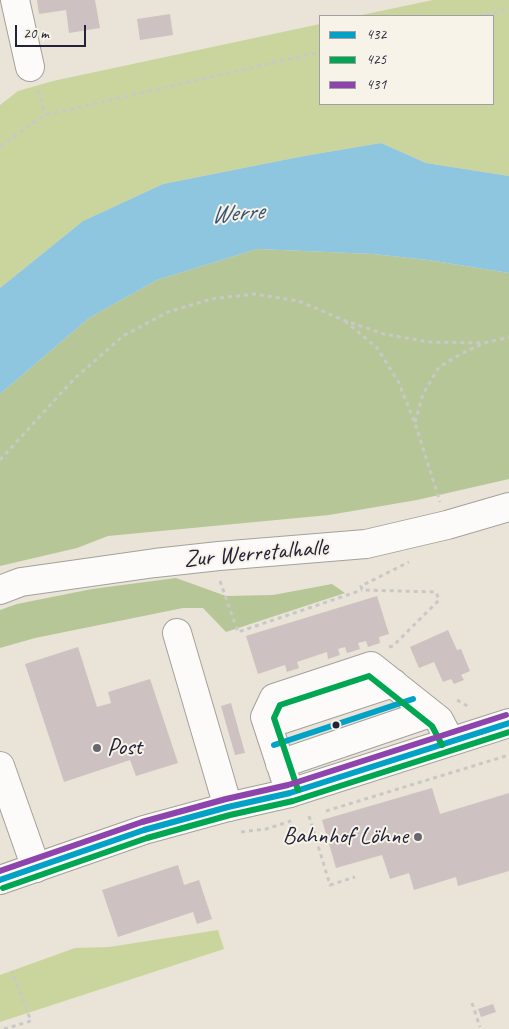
<!DOCTYPE html>
<meta charset="utf-8">
<style>
body{margin:0}
#map{position:relative;width:509px;height:1029px;overflow:hidden;background:#e9e4d7;font-family:Caveat,sans-serif}
canvas{display:block}
.legend{position:absolute;left:319px;top:15px;width:175px;height:90px;box-sizing:border-box;background:#f7f3e8;border:1px solid #a29fa3;margin:0;padding:6px 9px;list-style:none;font-size:15px;color:#22223b}
.legend li{display:flex;align-items:center;gap:10px;height:25px}
.legend b{width:25px;border:1px solid #a29fa3}
.scale{position:absolute;left:15px;top:25px;width:71px;height:22px;box-sizing:border-box;border:2px solid #22223b;border-top:0;padding-left:6px;font-size:15px;line-height:18px;white-space:nowrap;color:#22223b;-webkit-text-stroke:4px #f7f3e8;paint-order:stroke}
</style>
<div id="map">
<canvas width="509" height="1029"></canvas>
<ul class="legend">
<li><b style="height:6px;background:#02a2c7"></b>432</li>
<li><b style="height:6px;background:#00a651"></b>425</li>
<li><b style="height:6px;background:#8e44ad"></b>431</li>
</ul>
<div class="scale">20 m</div>
</div>
<script>
const ctx = document.querySelector('canvas').getContext('2d');
ctx.lineJoin = 'round';
function paint(path, color) {
  ctx.fillStyle = color;
  ctx.fill(path, 'evenodd');
}
function toPath(rows) {
  const path = new Path2D();
  for (const r of rows) {
    path.moveTo(r[0], r[1]);
    for (let i = 2; i < r.length; i += 2) path.lineTo(r[i], r[i + 1]);
  }
  return path;
}
function strokePath(path, color, width, dash) {
  ctx.strokeStyle = color;
  ctx.lineWidth = width;
  ctx.lineCap = dash ? 'butt' : 'round';
  ctx.setLineDash(dash || []);
  ctx.stroke(path);
}
function write(font, color, halo, rows, align = 'center') {
  ctx.font = font + ' Caveat,sans-serif';
  ctx.lineWidth = 4;
  ctx.setLineDash([]);
  ctx.textBaseline = 'middle';
  ctx.strokeStyle = halo;
  ctx.fillStyle = color;
  for (const [text, x, y, turn = 0] of rows) {
    ctx.save();
    ctx.translate(x, y);
    ctx.rotate((+turn || 0) * Math.PI / 180);
    ctx.textAlign = isNaN(turn) ? turn : align;
    if (halo) ctx.strokeText(text, 0, 0);
    ctx.fillText(text, 0, 0);
    ctx.restore();
  }
}
const green = toPath([
 [433,0,509,0,509,176,426,163,381,143,304,156,163,184,83,221,0,288,0,105,18,91,53,81,320,24,320,104,493,104,493,16,357,16],
 [218,930,224,949,0,1022,0,975,75,948,109,947]
]);
const forest = toPath([
 [257,249,373,254,428,260,509,273,509,479,417,500,329,515,108,536,77,548,0,566,0,394,89,318,157,280],
 [176,578,226,596,273,595,332,584,345,593,226,632,203,608,183,608,35,638,0,648,0,610,17,604,92,589]
]);
const water = toPath([
 [381,143,426,163,509,176,509,273,428,260,373,254,257,249,157,280,89,318,0,394,0,288,83,221,163,184,304,156]
]);
const building = toPath([
 [37,0,95,0,100,28,69,33,66,10,39,14],
 [170,14,173,35,140,40,137,19],
 [377,596,389,634,379,637,380,643,368,647,366,641,358,643,360,649,354,651,347,653,345,647,338,649,340,655,328,659,327,652,297,662,299,668,287,672,285,665,258,674,246,636],
 [448,630,457,650,461,649,470,671,461,675,464,680,454,684,451,679,443,682,434,662,419,668,410,647],
 [78,647,97,707,111,703,108,692,150,679,178,763,136,776,130,760,64,782,25,664],
 [231,703,245,753,235,755,221,706],
 [432,788,440,814,509,793,509,871,458,886,456,877,414,890,409,873,390,879,382,855,336,868,322,820],
 [178,865,184,885,199,880,212,919,197,924,193,912,118,937,102,890],
 [493,1004,496,1012,481,1017,478,1009]
]);
const path = toPath([
 [478,16,509,9],
 [38,91,45,115],
 [0,146,45,115,320,52],
 [345,321,377,348,398,381,415,423,440,502],
 [415,422,423,394,439,367,461,354,482,344],
 [0,460,74,379,123,336,168,312,211,299,255,294,299,301,343,320,384,334,429,342,484,343,509,337],
 [220,581,238,632,362,590],
 [389,647,393,646,439,600,436,592,362,590,361,586,409,562],
 [457,700,471,708],
 [326,811,509,755],
 [309,816,330,885,355,877],
 [241,832,266,829,291,821],
 [472,1003,480,1027],
 [4,1029,31,1021,12,971]
]);
const minor = toPath([
 [15,0,30,67],
 [0,590,21,582,155,563,219,556,366,544,447,525,509,507],
 [177,633,228,807],
 [268,724,393,683],
 [280,764,430,713],
 [0,766,36,868],
 [290,793,265,717,274,698,371,666,439,720,450,741]
]);
const major = toPath([
 [0,880,144,830,228,807,290,793,509,723]
]);
const bus1 = toPath([
 [274,745,413,699],
 [0,880,144,830,228,807,290,793,509,723]
]);
const bus2 = toPath([
 [298,790,274,718,280,705,369,676,432,726,442,745],
 [3,888,147,838,230,815,293,801,509,732]
]);
const bus3 = toPath([
 [0,871,142,822,226,799,288,785,506,715]
]);
const markers = [
 [336,725,4.5,"#22223b"],
 [97,748,5,"#686672"],
 [418,837,5,"#686672"]
];
const streetNames = [
 ["Zur Werretalhalle",256,554,-5]
];
const poiNames = [
 ["Post",107,748],
 ["Bahnhof Löhne",408,837,"right"]
];
const waterNames = [
 ["Werre",237,214,-5]
];
paint(green, '#cad59e');
paint(forest, '#b6c697');
paint(water, '#8ec5df');
paint(building, '#cec1c1');
strokePath(minor, '#a4a19c', 30);
strokePath(major, '#a4a19c', 30);
strokePath(path, '#c9c8c7', 3, [4, 4]);
strokePath(minor, '#fcfbf9', 28);
strokePath(major, '#fcfbf9', 28);
strokePath(bus1, '#02a2c7', 6);
strokePath(bus2, '#00a651', 6);
strokePath(bus3, '#8e44ad', 6);
for (const [x, y, r, color] of markers) {
  const dot = new Path2D();
  dot.arc(x, y, r, 0, 2 * Math.PI);
  ctx.fillStyle = color;
  ctx.fill(dot);
  strokePath(dot, '#f7f3e8', 2);
}
write('24px', '#22223b', '#f7f3e8', streetNames);
write('24px', '#22223b', '#f7f3e8', poiNames, 'left');
write('italic 25px', '#3a5675', '#f7f3e8', waterNames);
</script>
